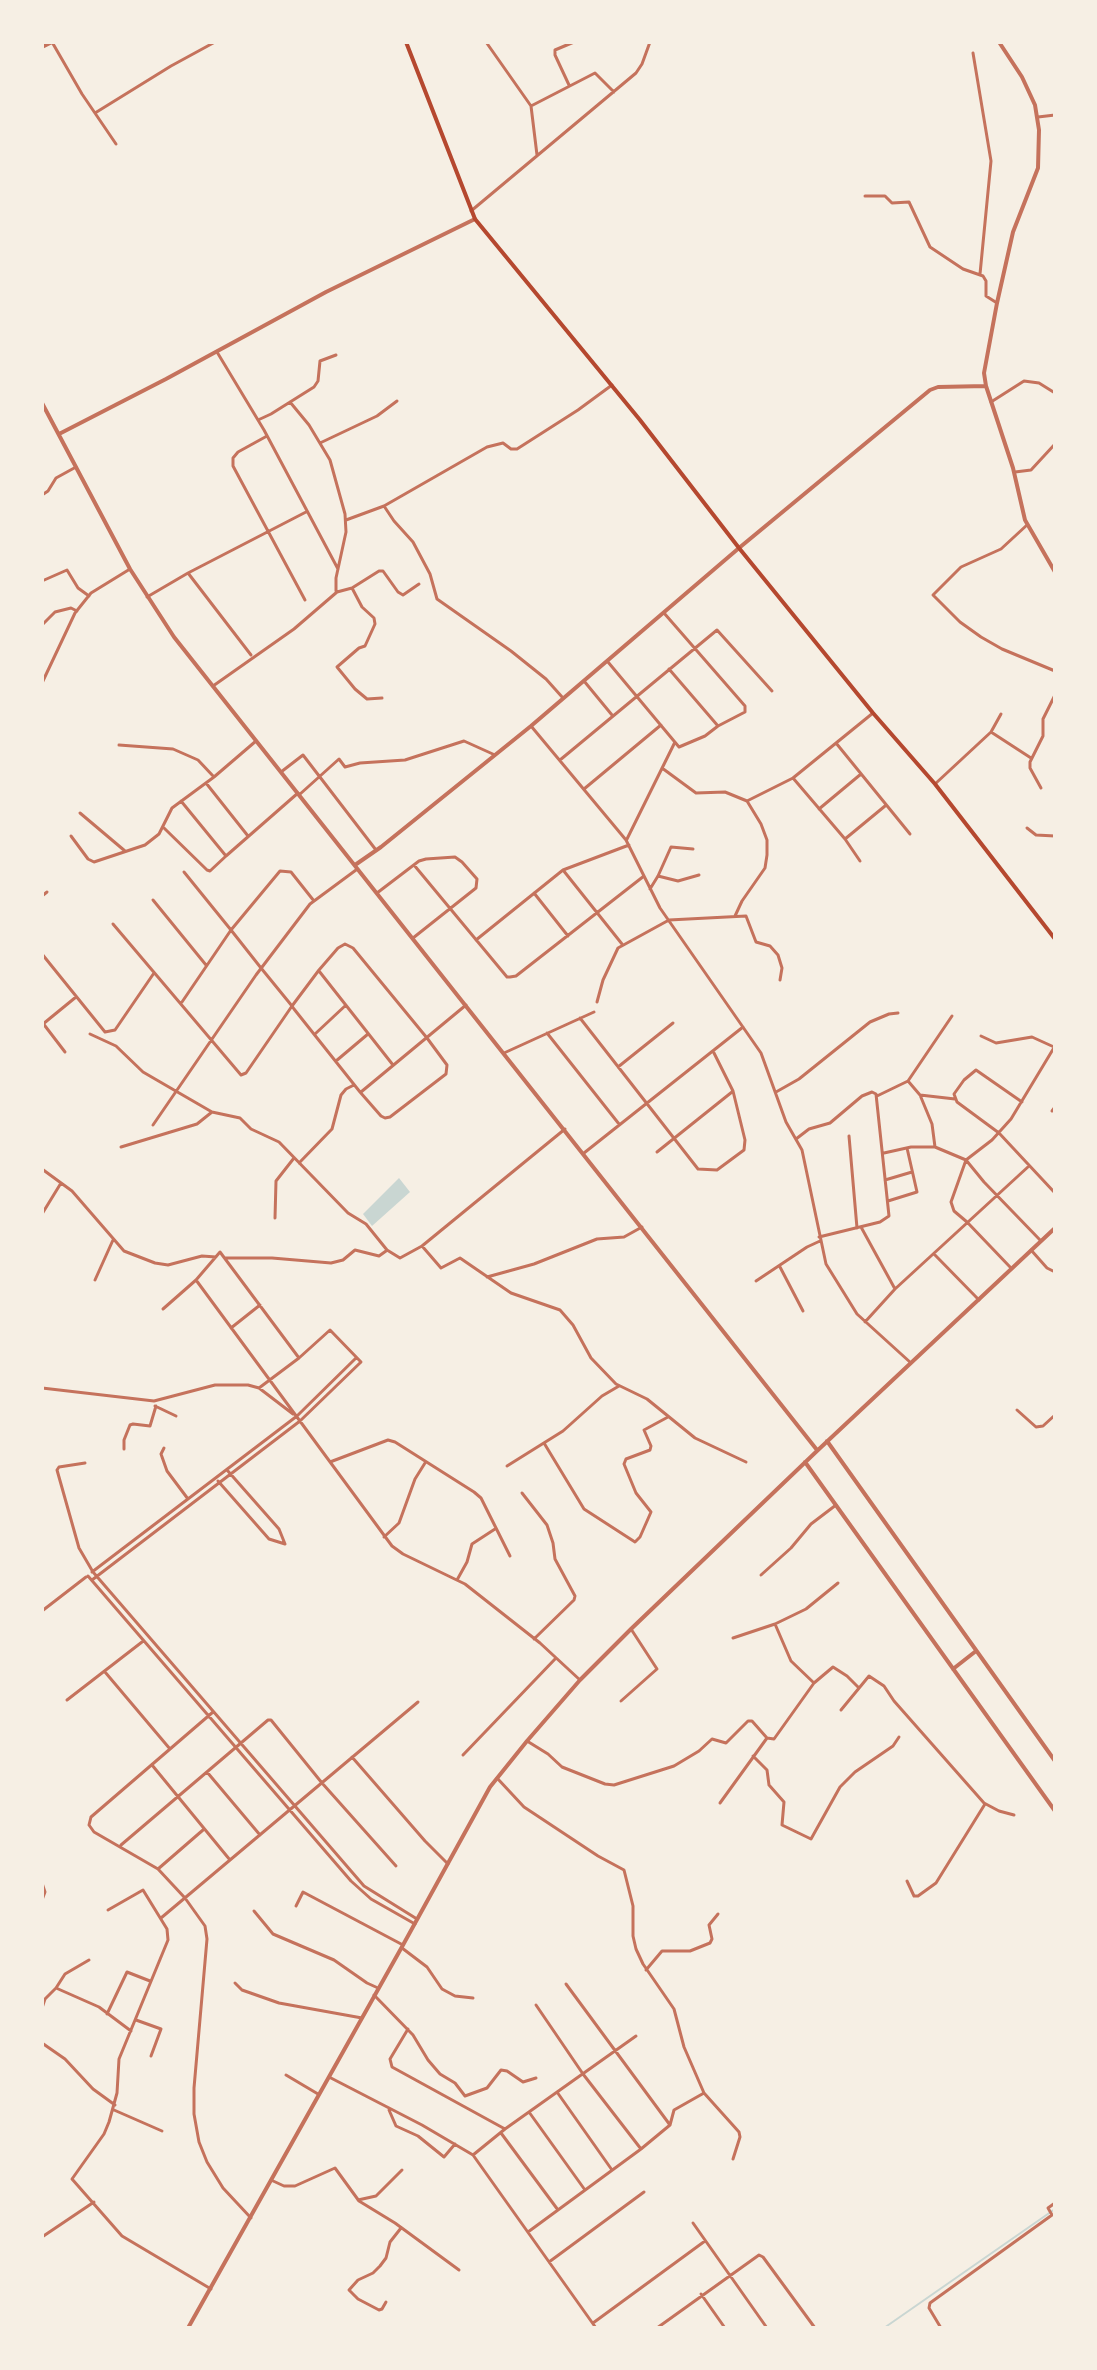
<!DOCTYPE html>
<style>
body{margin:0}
#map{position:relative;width:1097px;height:2370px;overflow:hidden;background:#f6efe4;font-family:"DejaVu Sans",sans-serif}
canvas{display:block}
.frame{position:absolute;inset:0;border:44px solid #f6efe4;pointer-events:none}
</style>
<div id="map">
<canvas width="1097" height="2370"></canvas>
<div class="frame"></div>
</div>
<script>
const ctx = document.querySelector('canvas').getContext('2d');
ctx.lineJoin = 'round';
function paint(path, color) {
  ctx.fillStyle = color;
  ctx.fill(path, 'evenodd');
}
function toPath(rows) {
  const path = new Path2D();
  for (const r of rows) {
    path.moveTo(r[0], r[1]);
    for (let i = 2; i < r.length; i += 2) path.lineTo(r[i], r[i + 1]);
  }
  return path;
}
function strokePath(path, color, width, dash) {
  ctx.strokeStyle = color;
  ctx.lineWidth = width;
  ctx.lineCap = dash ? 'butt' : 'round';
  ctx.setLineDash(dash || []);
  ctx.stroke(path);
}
const water = toPath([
 [399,1178,410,1192,372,1226,363,1214]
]);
const stream = toPath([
 [884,2328,1055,2209]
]);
const minor = toPath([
 [52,42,82,94,116,144],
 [486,42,531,106,537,155],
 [973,53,991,161,980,274],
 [569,85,555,55,555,50,574,42],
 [531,106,595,73,614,92],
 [95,113,171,66,215,42],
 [1038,117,1055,115],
 [865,196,885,196,892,203,909,202,930,247,963,269,983,276,986,281,986,296,997,303],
 [471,211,636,73,642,64,650,42],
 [217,352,264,430,338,569],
 [290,402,309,425,330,460,345,514,346,532,336,578,336,591],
 [991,402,1024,381,1039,383,1055,393],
 [258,420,271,414,314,387,318,381,320,361,336,355],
 [267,436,238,452,233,458,233,466,305,600],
 [320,443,377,416,397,401],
 [1015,472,1031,470,1055,444],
 [42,495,48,491,56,478,76,467],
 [384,506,394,521,413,542,430,574,437,599,511,651,546,679,563,698],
 [346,520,384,506,487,447,503,443,511,449,517,449,578,410,612,385],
 [1027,525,1001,549,961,567,933,595,960,622,981,637,1002,649,1055,671],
 [188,573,251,655],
 [42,581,67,570,78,588,89,596],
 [352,588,362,607,374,618,375,624,365,646,359,648,337,667,355,689,367,699,382,698],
 [147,597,188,573,306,512],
 [42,625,55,612,71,608,77,611],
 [608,662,679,747,705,736,718,726,745,712,745,706,664,613],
 [669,669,718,726],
 [584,681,612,715],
 [42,683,75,613,91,593,130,569],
 [213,686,294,629,337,592,352,588,379,571,383,571,398,592,403,595,419,584],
 [531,726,626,840,660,908,761,1053,786,1122,802,1150,826,1264,857,1314,911,1363],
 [991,732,1001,714],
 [836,743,910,834],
 [119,745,173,749,198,760,214,777],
 [560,760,717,630,772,691],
 [662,768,696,793,725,792,747,801,793,778,873,713],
 [281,772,303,755,376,850],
 [793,778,845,839,860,861],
 [206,783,248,836],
 [935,784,991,732,1031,758],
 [1041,788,1030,768,1030,762,1043,736,1043,719,1055,695],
 [584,789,661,725],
 [299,795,339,759,345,767,360,763,405,760,464,741,495,755],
 [819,809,861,774],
 [80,813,125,851],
 [164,828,207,870,210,871,226,856,181,801],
 [1027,828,1036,835,1055,836],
 [71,836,88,859,94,862,145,845,159,834,172,808,214,777,256,741],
 [627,839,675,742],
 [845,839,885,806],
 [226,856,298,793],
 [414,865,507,977,510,977,516,976,644,876],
 [563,870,622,944],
 [658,876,678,881,699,875],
 [650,889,658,876,671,847,693,849],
 [377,893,419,861,426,859,455,857,462,862,477,879,476,888,413,938],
 [534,893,568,936],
 [42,896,47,892],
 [153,900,206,965],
 [735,916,742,901,765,868,767,855,767,840,761,824,747,801],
 [113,924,241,1075,246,1073,292,1006,319,970,338,948,345,944,353,948,427,1038,447,1065,446,1074,390,1117,385,1118,381,1116,360,1092,294,1009,292,1006,261,968,231,930,184,872],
 [476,940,563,870,629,845],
 [42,954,105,1032,115,1030,154,973],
 [319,971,393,1065],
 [182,1002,231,930,280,871,291,872,314,901],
 [597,1002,603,980,618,948,669,920,746,916,756,942,770,946,778,955,782,968,780,980],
 [580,1018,698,1169,717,1170,744,1150,745,1140,733,1091,713,1051],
 [42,1022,65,1052],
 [43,1024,76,997],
 [547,1033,619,1124],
 [90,1034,116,1046,143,1072,174,1090,212,1112,240,1118,251,1129,279,1142,348,1213,366,1224,387,1250,400,1258,422,1246,565,1129],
 [315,1034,346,1005],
 [981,1036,996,1043,1032,1037,1054,1047],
 [504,1053,594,1012],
 [336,1061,368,1034],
 [618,1067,673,1023],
 [908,1081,920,1095,932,1124,935,1147],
 [361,1092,466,1005],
 [776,1092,799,1079,870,1022,889,1014,898,1013],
 [920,1095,955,1099],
 [877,1096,908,1081,952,1016],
 [1022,1102,976,1070,964,1080,954,1094,957,1102,999,1133,1055,1193],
 [1052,1111,1055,1107],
 [153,1125,256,975,310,904,356,870],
 [849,1136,857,1228],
 [796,1139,809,1129,830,1123,862,1096,872,1092,876,1094,889,1216,880,1222,819,1237],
 [121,1147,197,1124,212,1112],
 [657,1152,732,1092],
 [584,1153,743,1027],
 [884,1153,911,1147,935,1147,966,1160,984,1182,1041,1241],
 [299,1163,332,1129,341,1095,346,1089,354,1085],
 [42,1169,72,1191,124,1251,155,1263,168,1265,202,1256,216,1257],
 [885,1180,912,1172],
 [888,1201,917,1192,907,1148],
 [42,1214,61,1183],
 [275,1218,276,1181,294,1158],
 [861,1227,895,1289],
 [422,1246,441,1268,460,1258,511,1293,560,1310,573,1325,591,1358,616,1384,647,1399,695,1438,746,1462],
 [1031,1250,1047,1268,1055,1272],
 [934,1254,979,1300],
 [225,1258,272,1258,331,1263,343,1260,355,1250,379,1256,386,1251],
 [780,1267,803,1311],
 [1011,1268,967,1222,954,1211,951,1202,966,1160,992,1140,1011,1119,1055,1046],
 [487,1277,534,1264,597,1239,624,1237,642,1227],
 [95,1280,113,1240],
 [196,1280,392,1546,403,1554,465,1584,540,1643,580,1680],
 [756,1281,807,1247,820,1241],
 [163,1309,196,1280,220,1252,299,1358],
 [865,1322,895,1289,1029,1166],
 [231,1328,260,1305],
 [42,1388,154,1401,215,1385,248,1385,259,1388,299,1358,330,1330,361,1362,300,1421,92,1580],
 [259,1388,293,1414],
 [155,1406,176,1416],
 [1017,1410,1036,1427,1043,1426,1055,1415],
 [544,1443,584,1509,635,1542,640,1537,651,1512,636,1493,624,1464,626,1459,650,1450,651,1446,644,1430,668,1417],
 [164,1448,161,1454,167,1471,188,1499],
 [124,1449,124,1440,130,1425,133,1424,150,1426,156,1406],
 [330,1462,388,1440,395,1442,474,1492,481,1498,510,1556],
 [85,1463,59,1467,57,1470,79,1548,93,1572,364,1886,417,1919],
 [507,1466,563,1431,602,1396,619,1386],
 [227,1470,279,1529,285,1544],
 [218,1481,269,1539,285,1544],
 [522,1493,547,1525,553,1543,555,1559,575,1596,574,1600,534,1639],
 [384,1537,399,1523,415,1479,425,1463],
 [92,1572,297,1416,356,1358],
 [761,1575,791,1548,811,1524,836,1505],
 [88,1576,351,1881,371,1899,415,1924],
 [457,1580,467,1562,472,1544,495,1529],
 [42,1611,86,1577],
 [775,1624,791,1661,814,1683],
 [733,1638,775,1624,806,1609,838,1583],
 [105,1672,170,1749],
 [67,1700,142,1642],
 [621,1701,657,1669,631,1629],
 [841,1710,869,1676,884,1686,894,1701,984,1803,999,1811,1014,1815],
 [213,1712,91,1817,89,1825,94,1832,158,1869,185,1898,205,1926,207,1939,194,2088,194,2114,199,2142,207,2162,223,2188,251,2218],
 [527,1741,548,1754,562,1767,605,1784,614,1785,674,1766,699,1751,712,1739,726,1743,748,1721,752,1721,767,1738,774,1739,814,1683,833,1667,847,1676,858,1687],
 [463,1755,556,1658],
 [753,1756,767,1770,769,1785,784,1802,782,1825,811,1839,840,1787,855,1772,893,1746,899,1737],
 [352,1757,425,1841,448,1864],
 [152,1765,230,1860],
 [207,1772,260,1835],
 [497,1778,524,1807,598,1856,624,1870,633,1906,633,1936,636,1949,643,1964,674,2009,684,2047,704,2093,739,2132,740,2137,733,2159],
 [720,1803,767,1738],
 [121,1845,268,1720,271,1720,322,1783,396,1866],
 [158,1869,203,1830],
 [907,1881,914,1896,918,1896,936,1883,985,1804],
 [42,1883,45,1892,42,1900],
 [296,1906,303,1892,403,1945],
 [108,1910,143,1890,167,1929,168,1940,119,2059,117,2093,109,2122,104,2134,72,2179,122,2236,211,2289],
 [254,1911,273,1934,334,1960,367,1983,378,1988],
 [161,1918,418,1702],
 [402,1948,427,1967,442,1989,455,1996,473,1998],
 [646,1970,662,1951,690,1951,710,1943,712,1939,709,1925,718,1914],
 [235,1983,242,1990,279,2003,362,2018],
 [566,1984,670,2125],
 [56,1988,99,2007,131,2031],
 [374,1995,413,2035,428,2060,440,2074,455,2083,465,2096,487,2088,501,2070,507,2071,523,2082,536,2078],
 [536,2005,583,2074,641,2149],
 [42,2008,45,1999,56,1988,65,1974,89,1960],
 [107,2014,127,1972,150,1981],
 [136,2020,161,2029,151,2056],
 [408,2029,390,2059,392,2067,505,2129],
 [42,2043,65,2059,93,2089,115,2105],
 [286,2075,318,2094],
 [329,2077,422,2125,473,2155,596,2328],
 [557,2092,612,2170],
 [114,2110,162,2131],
 [389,2110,396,2126,418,2136,444,2157,455,2144],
 [529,2112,585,2190],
 [501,2133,558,2210],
 [473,2155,505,2129,636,2036],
 [271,2180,284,2186,295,2186,335,2168,359,2201,395,2223,459,2270],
 [358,2200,376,2196,402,2170],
 [693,2223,767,2328],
 [528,2232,641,2149,670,2125,674,2110,704,2093],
 [42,2237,94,2202],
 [549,2262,644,2192],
 [701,2294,725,2328],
 [386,2302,382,2309,379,2310,358,2299,349,2290,358,2280,373,2273,380,2266,386,2258,390,2242,401,2228],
 [593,2323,705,2241],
 [657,2328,759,2255,763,2257,815,2328],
 [941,2328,929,2308,930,2303,1052,2215,1048,2208,1055,2203]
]);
const tertiary = toPath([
 [999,42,1022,77,1035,105,1039,130,1038,168,1013,232,997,303,984,373,986,386,1013,468,1025,520,1055,572],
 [42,47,52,42],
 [42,403,130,569,174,637,817,1450],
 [59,434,166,379,326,292,475,219],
 [355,865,381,847,531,726,739,548,930,390,938,387,986,386],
 [827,1441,1055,1761],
 [805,1462,1055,1811],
 [953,1669,976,1651],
 [188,2328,403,1945,490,1787,527,1741,580,1680,631,1629,818,1450,1055,1228]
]);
const secondary = toPath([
 [406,42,475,219,640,420,739,548,873,713,935,784,1055,939]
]);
paint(water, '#c9d6d2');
strokePath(stream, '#c9d6d2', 2);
strokePath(minor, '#c5725c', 3);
strokePath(tertiary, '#c5725c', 4);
strokePath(secondary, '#b5482f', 4);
</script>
